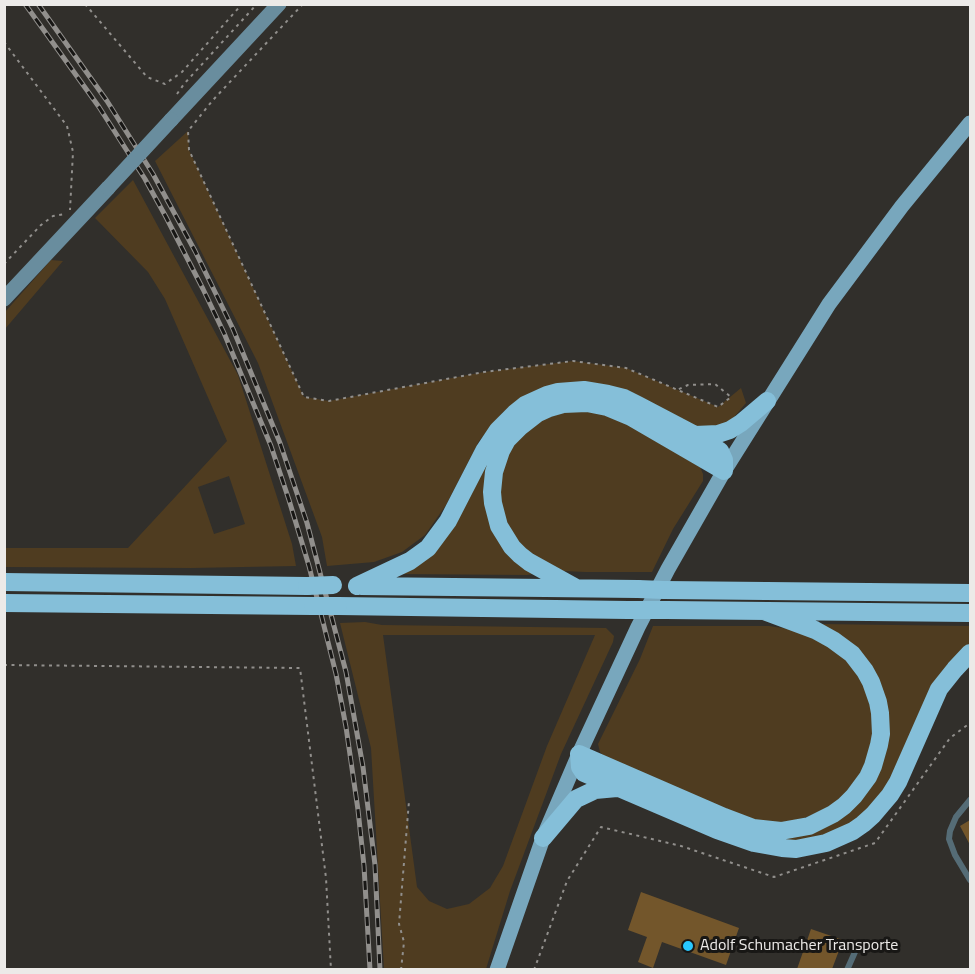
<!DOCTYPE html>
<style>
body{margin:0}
#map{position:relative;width:975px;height:974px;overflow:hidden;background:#312f2b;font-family:"Titillium Web",sans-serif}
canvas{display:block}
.frame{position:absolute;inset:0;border:6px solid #eceae8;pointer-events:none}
</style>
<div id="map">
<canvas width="975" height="974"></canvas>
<div class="frame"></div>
</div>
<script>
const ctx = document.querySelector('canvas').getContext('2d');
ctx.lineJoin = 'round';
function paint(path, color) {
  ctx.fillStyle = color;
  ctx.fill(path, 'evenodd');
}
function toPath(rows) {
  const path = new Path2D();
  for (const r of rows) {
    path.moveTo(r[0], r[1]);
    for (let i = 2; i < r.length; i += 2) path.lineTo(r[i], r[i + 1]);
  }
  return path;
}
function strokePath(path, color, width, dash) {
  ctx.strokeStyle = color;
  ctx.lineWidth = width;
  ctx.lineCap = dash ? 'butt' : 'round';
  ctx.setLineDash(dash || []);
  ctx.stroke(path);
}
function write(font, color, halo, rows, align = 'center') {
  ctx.font = font + ' "Titillium Web",sans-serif';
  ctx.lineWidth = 6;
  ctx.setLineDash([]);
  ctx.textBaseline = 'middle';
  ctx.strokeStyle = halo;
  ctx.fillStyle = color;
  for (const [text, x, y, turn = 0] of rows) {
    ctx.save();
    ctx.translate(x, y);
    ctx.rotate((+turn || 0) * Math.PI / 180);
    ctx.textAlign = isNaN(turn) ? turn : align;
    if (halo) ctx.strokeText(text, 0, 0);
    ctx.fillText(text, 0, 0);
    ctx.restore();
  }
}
const green = toPath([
 [188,131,189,150,304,397,329,401,484,372,573,361,626,368,718,407,741,388,746,403,729,423,705,431,533,395,503,412,479,441,446,505,425,535,402,552,374,562,327,566,322,537,258,363,155,161],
 [133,180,238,375,292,544,296,566,191,568,5,567,5,548,128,548,227,441,165,299,148,272,95,218],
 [229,476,245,524,214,534,198,487],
 [51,260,63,261,5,329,5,312],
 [572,394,591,395,613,399,634,407,691,439,688,443,632,412,610,403,588,399,567,399,549,403,530,413,516,424,502,442,493,460,487,489,490,510,495,525,502,540,512,552,521,561,539,573,527,575,394,574,408,568,424,557,436,545,448,529,489,449,511,423,524,411,540,402,555,397],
 [572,409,612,414,700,467,703,474,703,481,673,529,652,572,586,572,563,571,529,554,516,544,496,498,507,453,532,424],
 [365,622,382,625,606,628,614,636,613,642,561,754,510,891,486,969,384,969,371,748,340,623],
 [383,635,595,635,547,746,503,866,490,888,469,904,447,909,429,901,417,887],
 [820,624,970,626,970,649,894,780,861,820,815,843,761,841,823,826,883,757,878,680],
 [653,626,769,626,796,630,841,652,859,676,870,699,875,723,866,765,850,789,830,807,807,817,784,823,758,822,608,761,600,752,598,744,640,659]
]);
const building = toPath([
 [970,820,970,845,960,826],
 [641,892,739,928,726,965,662,942,653,968,638,962,647,937,628,930],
 [811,929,843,940,832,969,797,969]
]);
const path = toPath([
 [85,4,147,77,165,84,182,72,242,4],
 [303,4,213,100,188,131,189,150,304,397,329,401,484,372,573,361,626,368,718,407,731,397,715,384,688,385,677,390],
 [4,42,67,126,73,152,70,210],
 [177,94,184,84,257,4],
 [4,264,41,225,53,216,65,214],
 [4,665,300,668,326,878,331,970],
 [401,970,404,942,399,924,409,801],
 [534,970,567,881,601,827,681,846,774,877,875,843,950,738,970,723]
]);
const lane = toPath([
 [970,800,956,817,950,831,949,839,955,855,970,880],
 [847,970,859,943]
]);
const secondary = toPath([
 [171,120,279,4],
 [4,299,108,188]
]);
const primary = toPath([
 [497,970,543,838,579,754,638,627,668,569,724,471,829,304,902,206,970,123]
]);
const highway = toPath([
 [695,435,718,434,730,430,741,423,767,401],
 [4,582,307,586],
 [357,586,410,561,428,548,448,521,484,451,498,430,515,413,525,405,547,395,558,392,584,390,608,394,624,398,638,405,695,435,720,451,724,460,724,471,631,417,607,407,587,403,563,404,549,408,538,413,520,427,507,440,501,451,494,472,492,492,493,503,499,526,512,547,520,555,529,562,576,588],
 [361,586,638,589],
 [664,590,970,593],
 [4,603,313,606],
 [338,606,628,610],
 [666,610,970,613],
 [579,754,724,817,753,828,781,831,809,826,833,814,844,806,854,796,868,777,873,766,879,745,881,734,880,713,878,702,871,682,865,671,852,654,833,640,815,630,764,611],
 [579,754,580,767,584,773,717,830,754,843,782,848,796,849,826,843,853,831,863,824,873,815,890,795,898,782,939,689,955,669,970,653],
 [543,838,576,799,595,790,617,788]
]);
const rail = toPath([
 [25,4,99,107,145,179,166,217,203,289,224,333,271,446,289,500,309,566,336,674,346,727,358,810,364,866,370,970],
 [38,4,107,101,153,174,195,251,233,329,280,443,307,523,346,672,363,767,368,808,375,865,380,970]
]);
const secondaryBridge = toPath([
 [108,188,171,120]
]);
const highwayBridge = toPath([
 [307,586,333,585],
 [638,589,664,590],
 [313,606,338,606],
 [628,610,666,610]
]);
const markers = [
 [688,946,6,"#28c8ff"]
];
const poiNames = [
 ["Adolf Schumacher Transporte",700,946]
];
paint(green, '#4f3c20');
paint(building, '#73562b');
strokePath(path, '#918f8c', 2, [3, 4.5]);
strokePath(lane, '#556c76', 6);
strokePath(secondary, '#698d9e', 15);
strokePath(primary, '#78a7bd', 15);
strokePath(highway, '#85bfd9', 18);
strokePath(rail, '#918f8c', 5);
strokePath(rail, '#181715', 3, [9]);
strokePath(secondaryBridge, '#698d9e', 15);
strokePath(highwayBridge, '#85bfd9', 18);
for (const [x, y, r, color] of markers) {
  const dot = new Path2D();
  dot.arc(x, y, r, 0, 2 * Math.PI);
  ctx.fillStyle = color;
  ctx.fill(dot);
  strokePath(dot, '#181715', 2);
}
write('16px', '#eceae8', '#181715', poiNames, 'left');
</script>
